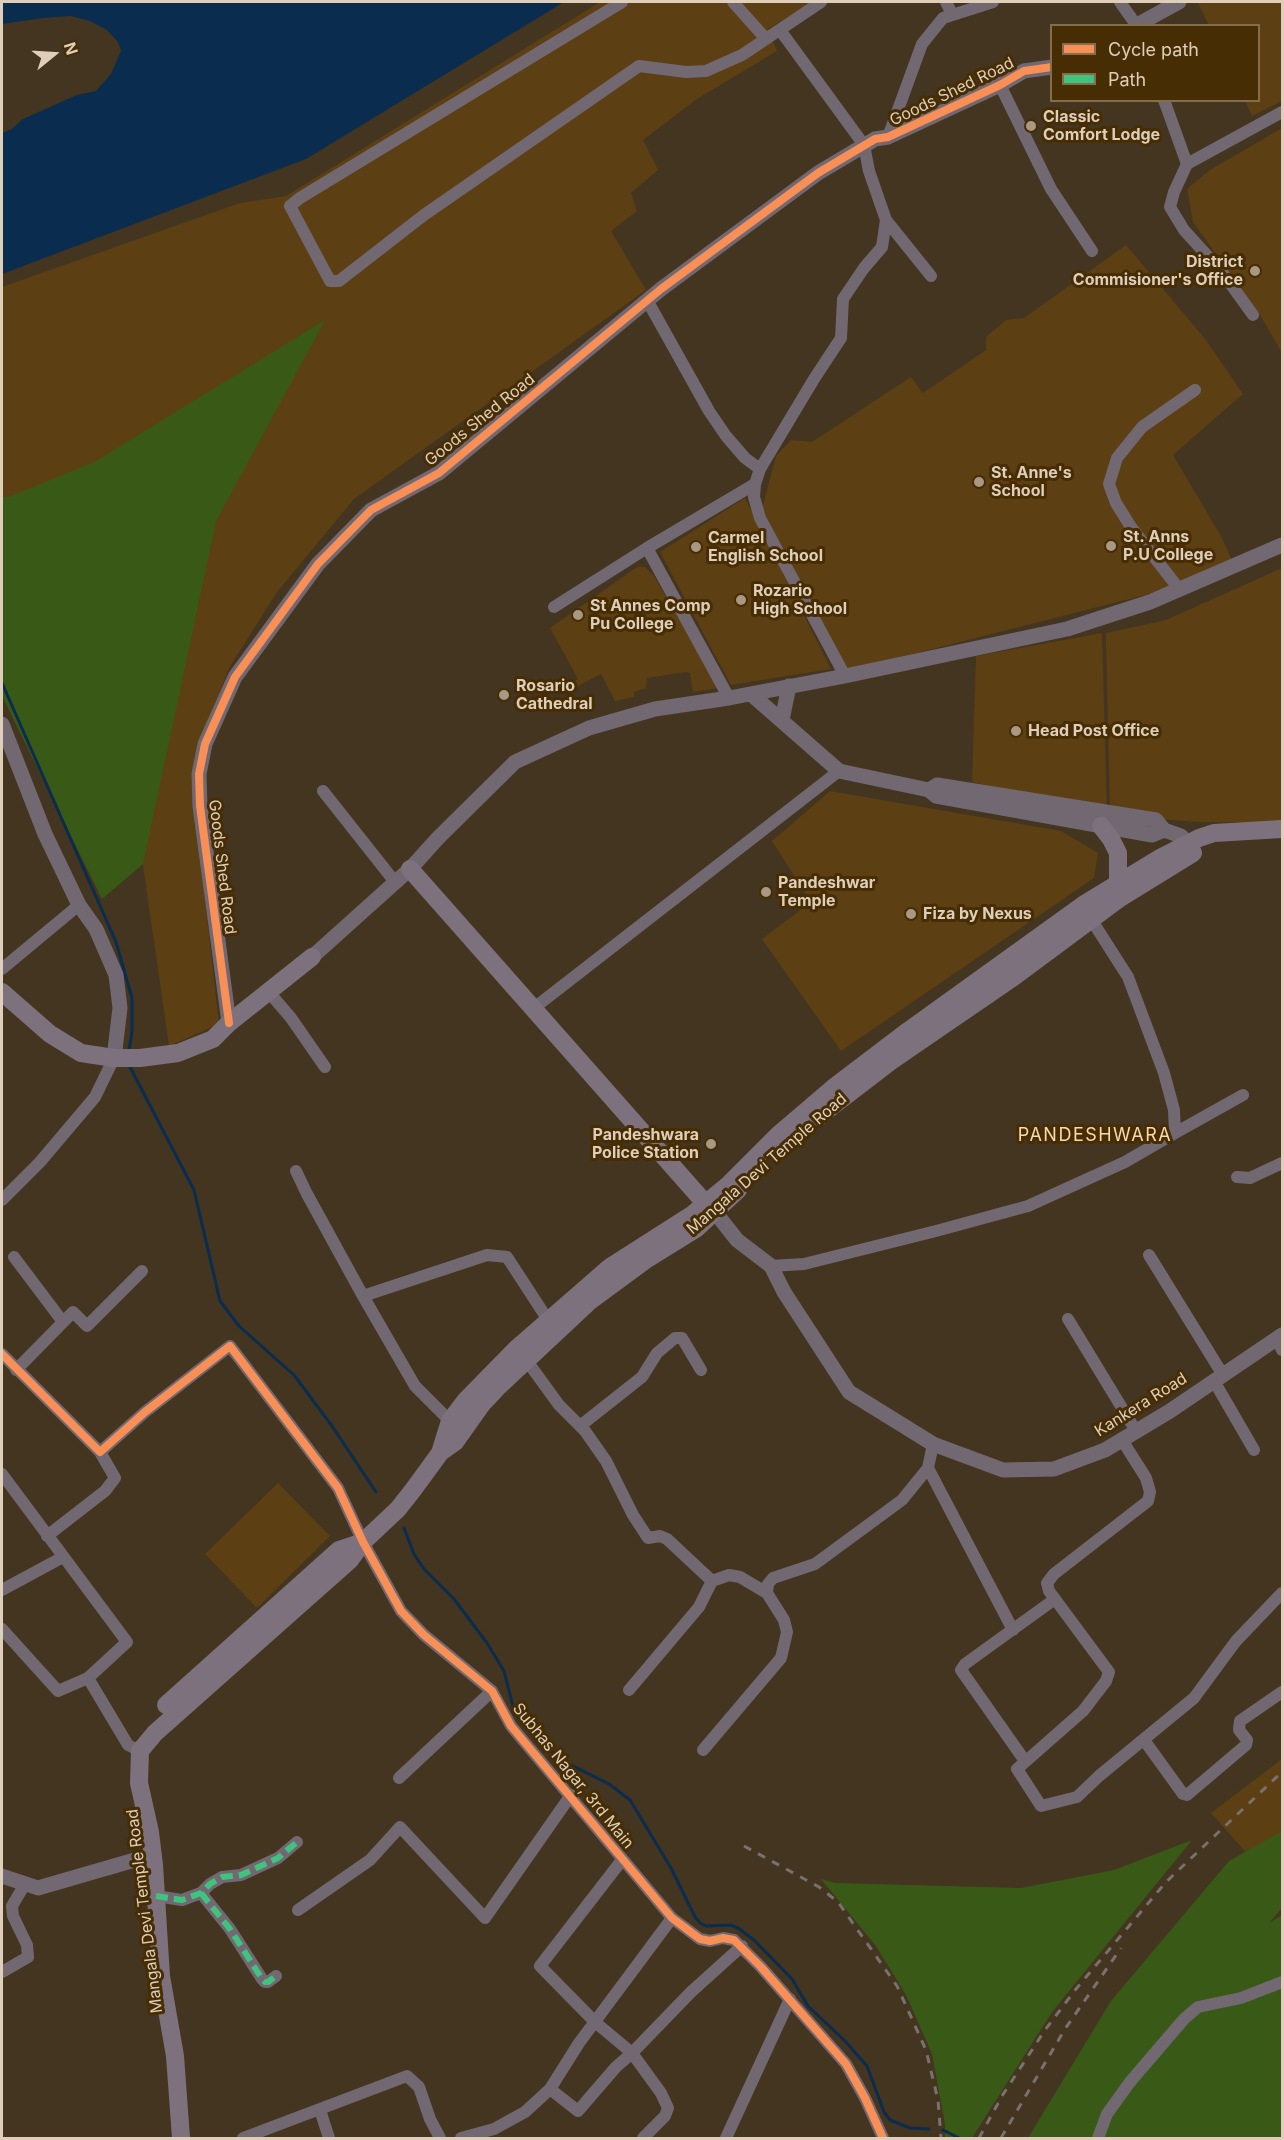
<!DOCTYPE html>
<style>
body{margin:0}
#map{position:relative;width:1284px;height:2140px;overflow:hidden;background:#433520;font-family:Inter,sans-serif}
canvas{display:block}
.frame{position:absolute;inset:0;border:3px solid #deceba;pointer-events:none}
.legend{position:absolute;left:1050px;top:24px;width:210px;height:78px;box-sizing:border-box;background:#472d04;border:2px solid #836d4d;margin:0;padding:8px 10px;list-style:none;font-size:18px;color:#deceba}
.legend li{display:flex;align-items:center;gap:12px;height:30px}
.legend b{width:30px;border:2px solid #836d4d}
.north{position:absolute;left:24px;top:24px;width:60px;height:60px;-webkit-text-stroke:4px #472d04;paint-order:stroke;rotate:72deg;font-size:16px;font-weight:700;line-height:24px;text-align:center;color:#deceba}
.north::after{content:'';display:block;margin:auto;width:21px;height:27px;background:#deceba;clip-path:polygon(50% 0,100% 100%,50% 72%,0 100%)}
</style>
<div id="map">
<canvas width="1284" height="2140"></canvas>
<div class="frame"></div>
<ul class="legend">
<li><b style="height:8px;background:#f78f57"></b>Cycle path</li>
<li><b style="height:8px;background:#40c37c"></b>Path</li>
</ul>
<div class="north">N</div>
</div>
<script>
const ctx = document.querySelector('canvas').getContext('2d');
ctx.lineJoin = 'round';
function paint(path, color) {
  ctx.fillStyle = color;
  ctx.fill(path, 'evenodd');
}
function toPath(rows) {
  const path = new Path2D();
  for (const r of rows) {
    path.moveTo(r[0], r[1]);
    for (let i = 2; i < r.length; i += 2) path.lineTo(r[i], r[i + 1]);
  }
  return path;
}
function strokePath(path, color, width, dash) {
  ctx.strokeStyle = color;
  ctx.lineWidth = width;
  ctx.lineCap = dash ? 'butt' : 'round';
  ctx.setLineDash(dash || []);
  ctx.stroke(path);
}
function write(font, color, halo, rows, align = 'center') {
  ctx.font = font + ' Inter,sans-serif';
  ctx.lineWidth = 6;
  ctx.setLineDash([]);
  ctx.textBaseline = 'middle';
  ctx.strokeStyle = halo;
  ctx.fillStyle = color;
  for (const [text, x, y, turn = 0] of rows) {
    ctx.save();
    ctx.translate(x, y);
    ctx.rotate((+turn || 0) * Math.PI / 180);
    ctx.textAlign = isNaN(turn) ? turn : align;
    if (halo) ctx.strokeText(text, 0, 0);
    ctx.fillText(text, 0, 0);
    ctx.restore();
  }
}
const built = toPath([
 [600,2,812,2,768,29,777,51,697,99,643,140,658,170,631,193,637,211,611,231,646,290,354,499,277,592,229,668,196,755,193,792,219,1024,169,1046,135,810,2,504,2,287,240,203,286,196],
 [1201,2,1282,2,1282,101,1252,116,1245,101,1258,100,1258,26,1209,25,1198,3],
 [1282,128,1282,353,1263,320,1193,222,1187,189,1210,170],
 [1126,245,1206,340,1243,394,1173,455,1222,538,1232,560,1149,594,846,671,762,509,776,456,791,440,812,442,911,377,923,393,986,350,986,337,1006,320,1024,318],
 [745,498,831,669,731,685,660,552],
 [637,567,645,567,654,576,719,688,693,692,690,673,686,672,647,678,646,688,634,692,634,697,615,701,601,674,576,687,573,682,578,679,550,628],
 [1282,568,1282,822,1198,822,1110,815,1106,633,1166,620],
 [1102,633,1107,812,972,782,976,656],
 [830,791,1061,831,1098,853,1094,878,841,1051,762,939,811,902,772,841],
 [278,1483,330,1536,257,1608,205,1554],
 [1282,1759,1282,1854,1260,1868,1211,1813]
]);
const green = toPath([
 [325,320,216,521,143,864,102,899,2,696,2,497,9,497,96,461],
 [1282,1831,1282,1908,1269,1923,1282,1915,1282,2138,1028,2138,1111,2001,1229,1861],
 [1192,1840,1052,2012,972,2138,945,2138,945,2124,932,2054,906,1995,876,1946,821,1879,835,1883,1021,1888,1114,1870]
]);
const water = toPath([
 [2,2,564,2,306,159,2,274,2,133,12,129,23,119,77,95,96,91,111,74,121,51,118,42,107,30,90,21,71,16,43,18,2,24]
]);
const stream = toPath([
 [2,683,116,942,132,998,132,1032,129,1050],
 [130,1067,194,1190,220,1301,239,1326,294,1375,332,1426,376,1492],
 [404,1528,414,1554,424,1569,454,1599,487,1643,504,1671,514,1710,521,1722,559,1759,609,1784,630,1800,671,1868,695,1917,700,1923,706,1926,731,1925,738,1928,754,1940,792,1979,808,2006,845,2041,867,2066,884,2112,890,2120,910,2128,929,2129],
 [943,2130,959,2138]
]);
const minor = toPath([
 [622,2,300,198,290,206,330,281,339,281,424,215,639,66,686,72,706,71,742,55,821,2],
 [733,2,766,39],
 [946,2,952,14],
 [1120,2,1137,26],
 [780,30,864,145,869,171,886,220,882,247,864,268,843,299,841,338,814,379,760,469,755,484,754,497,760,518,845,676],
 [1000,85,1051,189,1092,251],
 [1164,100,1187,164,1174,192,1170,207,1184,230,1222,272,1253,315],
 [888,137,922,44,943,18,993,2],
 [1187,164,1282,112],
 [886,220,931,276],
 [647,300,709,411,726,436,745,458,760,469],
 [647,548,755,484],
 [1179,589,1131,527,1116,503,1109,484,1117,458,1142,427,1195,390],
 [554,607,647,548,729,698],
 [323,791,395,882],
 [2,969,79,905],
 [268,991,291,1018,325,1067],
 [534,1008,839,771],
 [1175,1133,1243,1095],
 [296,1171,307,1194,363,1296,415,1386,450,1421],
 [1237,1177,1250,1178,1282,1163],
 [2,1200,40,1162,95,1097,114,1058],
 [1149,1255,1223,1375],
 [14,1257,63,1322],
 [771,1266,804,1264,936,1231,1028,1206,1125,1162,1175,1133,1174,1110,1164,1073,1128,977,1091,919],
 [363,1296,487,1255,507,1257,548,1320],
 [1068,1319,1136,1431],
 [1277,1339,1282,1350],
 [2,1354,100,1452,145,1412,230,1346,338,1488,363,1542,401,1611,424,1635,492,1691,511,1726,672,1918,700,1939,710,1941,723,1938,734,1940,761,1967,846,2064,865,2098,883,2138],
 [527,1361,559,1405,585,1431,606,1461,633,1515,648,1538,660,1536,667,1539,712,1581,729,1575,740,1577,767,1593],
 [16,1370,73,1312,87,1326,142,1271],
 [1214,1381,1254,1450],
 [580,1426,642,1377,657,1353,675,1338,682,1338,701,1370],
 [1122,1440,1146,1478,1150,1492,1148,1501,1054,1574,1047,1583,1049,1591,1109,1672,1106,1681,1083,1711,1017,1769,1041,1806,1077,1797,1099,1776,1194,1698,1236,1641,1282,1593],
 [928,1468,1013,1630],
 [2,1474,127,1642,88,1678],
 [47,1536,105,1491,115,1478,100,1452],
 [2,1590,63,1557],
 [2,1629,58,1691,88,1678,128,1745,140,1751],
 [629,1690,699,1607,712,1581],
 [1144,1740,1183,1794,1187,1795,1246,1745,1247,1740,1239,1730,1240,1721,1282,1692],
 [703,1750,781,1658,787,1632,784,1620,767,1593,768,1584,773,1578,815,1564,902,1500,928,1468,933,1444],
 [1025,1761,961,1670,965,1664,1055,1599],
 [399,1778,492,1691],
 [622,1860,540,1966,595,2022,632,2053,661,2093,668,2108,665,2116,643,2138],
 [201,1893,230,1929,262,1979,265,1982,268,1982,276,1976],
 [156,1896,182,1900,201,1893,210,1884,222,1877,241,1875,278,1858,297,1842],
 [298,1910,370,1860,400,1827,485,1918,571,1795],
 [2,1972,28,1957,27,1945,13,1916,12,1906,25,1884],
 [550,2089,578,2111,616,2067,632,2053,691,1992,742,1946],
 [320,2110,329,2138],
 [243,2138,407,2076,419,2087,430,2119,440,2138],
 [461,2138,494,2129,525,2112,550,2089,579,2043,672,1918],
 [726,2138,790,1999],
 [1098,2138,1107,2114,1130,2082,1184,2019,1198,2007,1241,1998,1282,1982]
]);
const tertiary = toPath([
 [1135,26,1179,2],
 [751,694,839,771,929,790],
 [782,720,789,686],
 [2,724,45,834,79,905,96,929,116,975,120,1008,114,1058],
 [937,785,1156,820,1164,830,1152,835,936,796,929,790,937,785],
 [1164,830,1181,836,1194,852],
 [312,957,410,869,438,838,515,762,589,728,655,709,729,698,845,676,1067,629,1150,602,1282,545],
 [229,1023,200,806,199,774,205,744,235,677,318,564,371,510,439,473,661,289,818,173,875,139,888,137,1000,85,1024,71,1052,67],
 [715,1212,737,1240,771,1266,784,1292,849,1392,933,1444,1003,1470,1054,1469,1105,1450,1170,1411,1282,1335],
 [2,1876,38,1888,152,1855]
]);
const secondary = toPath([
 [1101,826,1111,839,1118,853,1118,883],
 [410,869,705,1203,714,1211],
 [2,992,50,1034,81,1053,114,1058,140,1058,178,1053,213,1039,229,1023,312,957],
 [818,1117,891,1061,1015,976,1120,898,1193,853],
 [441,1452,455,1442,482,1404,497,1388,590,1301,647,1259,697,1228,738,1190],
 [166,1705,339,1550,363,1542],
 [181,2138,175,2056,161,1976,154,1865,150,1832,139,1783,140,1751,155,1733,350,1560,363,1542,398,1509,413,1490,440,1453,450,1421,466,1400,516,1349,610,1267,693,1214,727,1186,778,1135,833,1088,908,1031,1083,905,1160,858,1199,838,1214,833,1282,829]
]);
const rail = toPath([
 [744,1846,819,1887,838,1902,897,1986,926,2050,938,2100,941,2138],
 [979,2138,1002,2096,1045,2030,1076,1989,1166,1882,1282,1772],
 [1001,2138,1065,2029,1121,1948]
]);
const quiet = toPath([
 [201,1893,230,1929,262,1979,265,1982,268,1982,276,1976],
 [156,1896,182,1900,201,1893,210,1884,222,1877,241,1875,278,1858,297,1842]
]);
const cycleway = toPath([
 [229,1023,200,806,199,774,205,744,235,677,318,564,371,510,439,473,661,289,818,173,875,139,888,137,1000,85,1024,71,1052,67],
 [2,1354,100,1452,145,1412,230,1346,338,1488,363,1542,401,1611,424,1635,492,1691,511,1726,672,1918,700,1939,710,1941,723,1938,734,1940,761,1967,846,2064,865,2098,883,2138]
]);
const markers = [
 [1031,126,6,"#a89884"],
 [1255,271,6,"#a89884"],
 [979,482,6,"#a89884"],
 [1111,546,6,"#a89884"],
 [696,547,6,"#a89884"],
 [741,600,6,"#a89884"],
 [578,615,6,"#a89884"],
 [504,695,6,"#a89884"],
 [1016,731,6,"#a89884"],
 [766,892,6,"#a89884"],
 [911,914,6,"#a89884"],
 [711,1144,6,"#a89884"]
];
const streetNames = [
 ["Goods Shed Road",952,92,-26],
 ["Goods Shed Road",480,420,-39],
 ["Goods Shed Road",222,867,83],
 ["Mangala Devi Temple Road",767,1164,-41],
 ["Kankera Road",1141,1405,-32],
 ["Subhas Nagar, 3rd Main",573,1776,51],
 ["Mangala Devi Temple Road",145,1911,-97]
];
const poiNames = [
 ["Classic",1043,117],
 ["Comfort Lodge",1043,135],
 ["District",1243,262,"right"],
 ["Commisioner's Office",1243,280,"right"],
 ["St. Anne's",991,473],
 ["School",991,491],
 ["St. Anns",1123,537],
 ["P.U College",1123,555],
 ["Carmel",708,538],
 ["English School",708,556],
 ["Rozario",753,591],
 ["High School",753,609],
 ["St Annes Comp",590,606],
 ["Pu College",590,624],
 ["Rosario",516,686],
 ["Cathedral",516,704],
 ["Head Post Office",1028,731],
 ["Pandeshwar",778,883],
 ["Temple",778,901],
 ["Fiza by Nexus",923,914],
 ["Pandeshwara",699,1135,"right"],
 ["Police Station",699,1153,"right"]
];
const neighbourhoodNames = [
 ["PANDESHWARA",1095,1136]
];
paint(built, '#5c3f13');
paint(green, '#395a16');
paint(water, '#092c4f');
strokePath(stream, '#092c4f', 3);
strokePath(minor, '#726871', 12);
strokePath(tertiary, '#726871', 15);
strokePath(secondary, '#7d717d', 18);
strokePath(rail, '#7a716f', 3, [8, 8]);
strokePath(quiet, '#40c37c', 6, [12, 6]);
strokePath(cycleway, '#f78f57', 8);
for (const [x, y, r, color] of markers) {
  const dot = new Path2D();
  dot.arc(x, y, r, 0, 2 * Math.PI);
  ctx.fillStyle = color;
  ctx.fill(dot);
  strokePath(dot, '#472d04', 2);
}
write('16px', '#deceba', '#472d04', streetNames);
write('bold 16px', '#deceba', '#472d04', poiNames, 'left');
ctx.letterSpacing = '1.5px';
write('18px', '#fad9b0', '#472d04', neighbourhoodNames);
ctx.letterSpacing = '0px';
</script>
